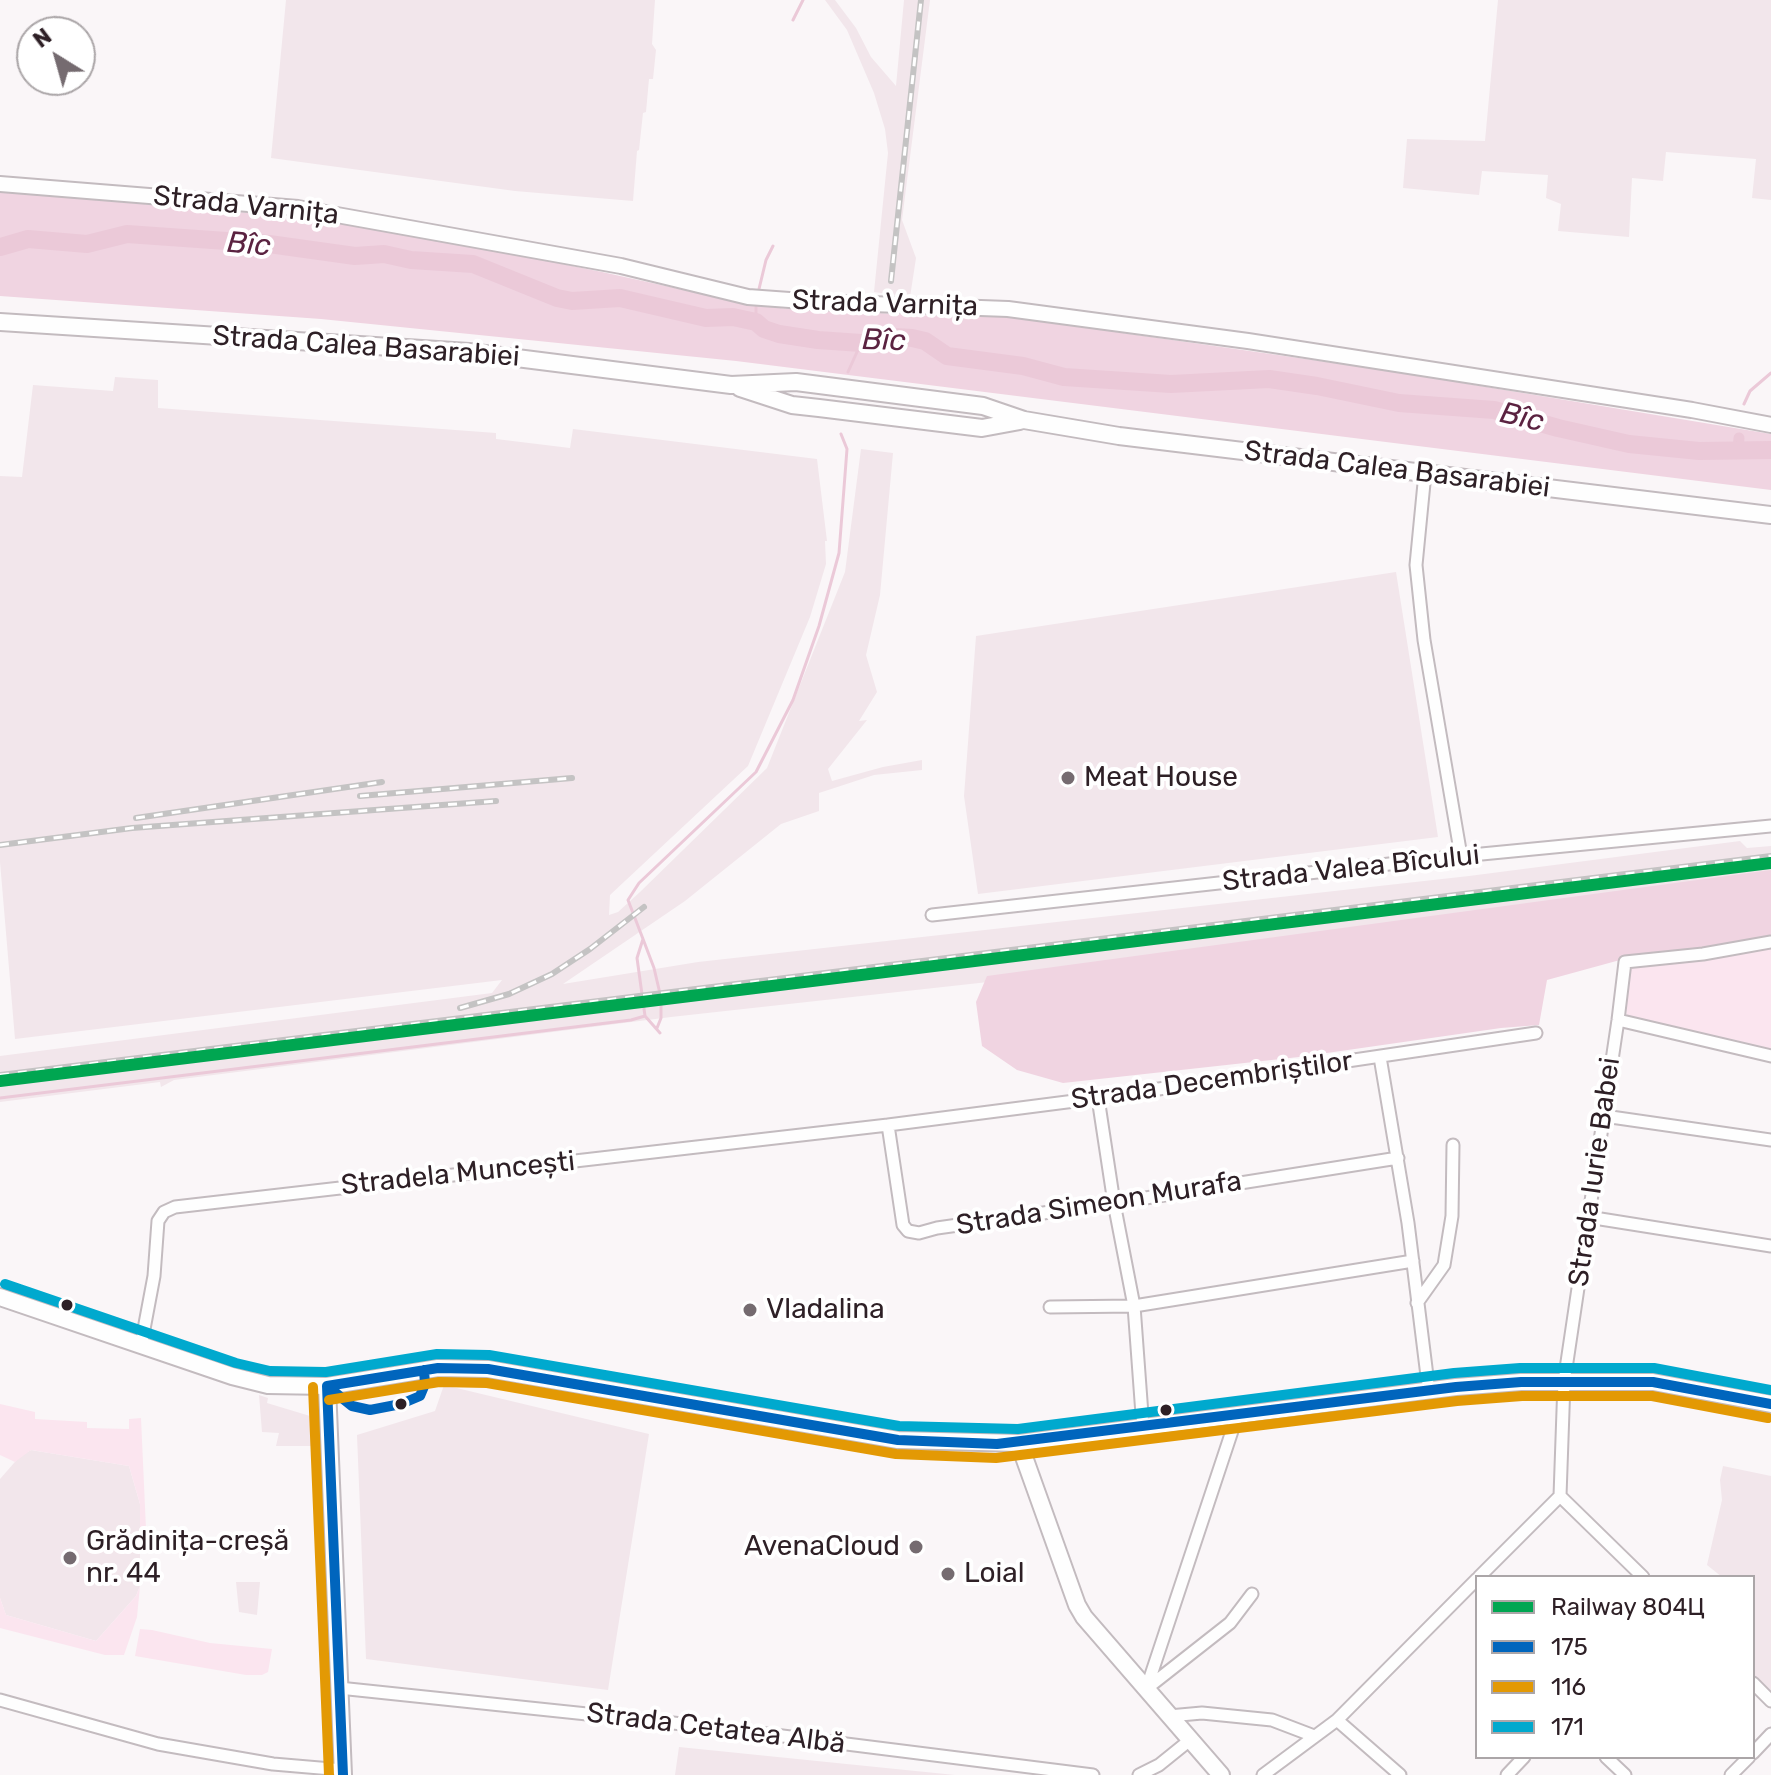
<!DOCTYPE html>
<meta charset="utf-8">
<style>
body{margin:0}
#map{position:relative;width:1771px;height:1775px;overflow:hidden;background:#faf6f8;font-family:Rubik,sans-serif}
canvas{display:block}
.legend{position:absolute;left:1475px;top:1575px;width:280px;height:184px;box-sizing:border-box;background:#fff;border:2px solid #aba6a8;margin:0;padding:10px 14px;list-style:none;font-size:24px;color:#2e2026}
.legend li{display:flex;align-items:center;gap:16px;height:40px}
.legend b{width:40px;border:2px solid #aba6a8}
.north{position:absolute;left:16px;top:16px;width:80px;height:80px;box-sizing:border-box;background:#fff;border:2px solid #aba6a8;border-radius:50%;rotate:323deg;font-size:22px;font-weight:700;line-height:32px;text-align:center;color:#2e2026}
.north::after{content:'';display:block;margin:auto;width:28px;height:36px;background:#756b70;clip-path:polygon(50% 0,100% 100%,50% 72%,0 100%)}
</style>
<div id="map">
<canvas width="1771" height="1775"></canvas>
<ul class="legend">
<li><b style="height:10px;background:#00a651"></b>Railway 804Ц</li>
<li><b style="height:10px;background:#0065bd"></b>175</li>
<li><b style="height:10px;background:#e39904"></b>116</li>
<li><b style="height:10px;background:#00a9ce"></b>171</li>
</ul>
<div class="north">N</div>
</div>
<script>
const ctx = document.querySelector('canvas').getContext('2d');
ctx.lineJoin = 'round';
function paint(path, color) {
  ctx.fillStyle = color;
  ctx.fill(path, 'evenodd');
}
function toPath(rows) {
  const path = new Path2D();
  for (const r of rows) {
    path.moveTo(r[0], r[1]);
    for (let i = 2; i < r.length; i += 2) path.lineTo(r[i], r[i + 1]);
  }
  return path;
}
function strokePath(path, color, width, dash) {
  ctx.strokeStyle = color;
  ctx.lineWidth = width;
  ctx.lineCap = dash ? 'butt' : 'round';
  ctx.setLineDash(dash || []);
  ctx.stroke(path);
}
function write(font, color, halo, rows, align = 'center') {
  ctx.font = font + ' Rubik,sans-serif';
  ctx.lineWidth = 8;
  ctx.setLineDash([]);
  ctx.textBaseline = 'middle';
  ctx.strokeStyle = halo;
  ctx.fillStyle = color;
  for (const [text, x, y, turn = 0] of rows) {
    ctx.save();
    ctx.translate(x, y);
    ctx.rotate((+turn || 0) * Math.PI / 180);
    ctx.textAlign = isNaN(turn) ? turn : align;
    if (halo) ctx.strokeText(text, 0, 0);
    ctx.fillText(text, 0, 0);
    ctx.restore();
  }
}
const built = toPath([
 [286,0,655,0,652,44,656,50,653,79,649,79,646,112,643,113,639,150,637,151,633,201,515,191,271,158],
 [825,0,835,0,856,28,871,57,896,86,904,0,930,0,902,220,916,258,910,297,874,292,888,153,885,129,874,93,847,30],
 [1498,0,1771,0,1771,200,1752,198,1756,159,1666,152,1663,181,1632,178,1629,237,1558,231,1561,204,1546,198,1548,175,1482,171,1479,195,1403,188,1407,139,1485,141],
 [115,377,158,380,158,408,496,433,496,439,570,448,573,429,817,459,827,541,825,541,826,564,810,617,748,766,610,895,609,915,618,912,640,892,767,768,845,572,861,449,893,453,880,595,866,655,877,692,859,721,867,720,828,769,832,781,883,767,922,760,922,770,874,775,819,793,819,811,781,824,685,901,563,984,698,962,1469,876,1740,841,1747,848,1771,846,1771,884,1251,953,671,1017,174,1080,161,1087,160,1082,0,1102,0,1056,492,993,502,980,15,1039,0,862,0,476,22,477,33,385,113,391],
 [1396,572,1438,837,978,894,964,796,976,636],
 [444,1385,649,1434,608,1690,366,1659,357,1435,435,1411],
 [259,1395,268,1398,267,1403,310,1416,314,1423,315,1446,276,1446,279,1433,262,1432],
 [31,1450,129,1466,140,1504,140,1586,136,1596,96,1641,6,1615,0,1598,0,1479,21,1455],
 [1723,1466,1771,1476,1771,1691,1753,1674,1753,1577,1722,1577,1707,1565,1722,1500,1720,1480],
 [236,1582,260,1582,257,1615,239,1612],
 [679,1747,955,1775,675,1775]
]);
const green = toPath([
 [1771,944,1771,1054,1626,1018,1629,964],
 [0,1404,35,1412,35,1419,87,1422,87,1428,129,1429,129,1419,141,1418,146,1529,140,1529,140,1504,129,1466,31,1450,15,1462,0,1455],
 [140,1586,137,1617,124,1655,105,1655,0,1628,0,1598,6,1615,96,1641,136,1596],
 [140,1629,152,1630,210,1643,272,1649,268,1672,262,1675,246,1675,135,1656]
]);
const forest = toPath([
 [0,192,263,214,409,233,602,272,752,305,790,309,965,317,990,314,1390,371,1771,434,1771,490,736,361,321,319,0,296],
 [1771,870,1771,941,1620,960,1547,980,1539,1025,1501,1028,1299,1057,1063,1083,1017,1070,982,1046,976,1002,987,976]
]);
const stream = toPath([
 [793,20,803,0],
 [759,289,766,260,773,246],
 [756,322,756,307],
 [848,372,861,343],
 [1744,404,1750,391,1771,373],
 [643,939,654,968,661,998,661,1018,657,1028],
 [645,1016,660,1033],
 [0,1098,631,1020,645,1016,637,958,643,939,628,900,639,883,756,772,793,700,819,626,839,553,847,449,841,434]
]);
const canal = toPath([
 [1738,450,1739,438]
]);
const river = toPath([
 [0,247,28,239,87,244,127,234,269,244,355,256,384,254,411,260,473,264,557,298,572,301,620,298,706,318,733,317,756,322,764,329,779,334,818,340,861,343,895,337,912,338,925,341,947,356,1023,366,1064,377,1171,384,1269,379,1317,386,1399,403,1494,410,1558,428,1629,444,1699,451,1771,450]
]);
const minor = toPath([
 [1425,473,1416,565,1424,640,1461,856],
 [932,915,1461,856,1771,826],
 [1618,1020,1771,1056],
 [1380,1057,1408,1223,1429,1392],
 [1098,1098,1114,1203,1134,1306,1143,1428],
 [1604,1116,1771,1140],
 [888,1125,903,1225,908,1231,919,1233,937,1228,1114,1203,1398,1158],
 [1588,1217,1771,1246],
 [1417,1303,1444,1265,1452,1216,1453,1145],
 [1050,1307,1134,1306,1413,1261],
 [141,1345,154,1276,158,1221,164,1212,175,1207,888,1125,1098,1098,1536,1033],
 [1560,1496,1643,1577],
 [1479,1577,1560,1496,1564,1382,1618,1020,1625,962,1703,954,1771,942],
 [1753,1683,1771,1701],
 [339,1688,711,1727,1093,1775],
 [1146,1689,1230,1623,1252,1594],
 [1146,1690,1237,1416],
 [0,1700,158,1744,273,1764,343,1770],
 [1169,1716,1202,1713,1272,1720,1314,1736],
 [1337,1720,1400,1775],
 [1753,1753,1771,1734],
 [1606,1757,1625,1775],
 [1139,1775,1159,1765,1190,1740],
 [1263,1775,1337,1720,1477,1579],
 [1507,1775,1524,1757],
 [1731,1775,1749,1757]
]);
const tertiary = toPath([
 [0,184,298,208,621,266,748,297,817,302,1008,309,1248,341,1692,410,1771,425]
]);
const secondary = toPath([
 [327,1386,343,1775],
 [1019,1443,1077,1605,1084,1617,1221,1775]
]);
const primary = toPath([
 [0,322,469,352,731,385,796,382,983,406,1024,420,1119,436,1771,515],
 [740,388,792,405,819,408,982,428,1020,421],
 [0,1297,232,1376,268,1385,327,1386,438,1368,488,1369,898,1440,1019,1443,1456,1387,1521,1382,1653,1382,1771,1404]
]);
const rail = toPath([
 [891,281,921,0],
 [360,796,572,778],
 [136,818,382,782],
 [0,845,132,828,496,801],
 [460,1008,509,994,552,974,590,949,644,907],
 [0,1075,1771,856]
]);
const bus1 = toPath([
 [327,1386,438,1368,488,1369,898,1440,997,1444,1456,1387,1521,1382,1653,1382,1771,1404],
 [327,1386,343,1775],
 [327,1386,352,1406,370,1410,401,1404,420,1396,425,1384,424,1370]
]);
const bus2 = toPath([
 [313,1387,329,1775],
 [329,1400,439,1382,487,1383,896,1454,996,1458,1457,1401,1522,1396,1652,1396,1768,1418]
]);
const bus3 = toPath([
 [5,1284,236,1363,270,1371,326,1372,437,1354,489,1355,899,1426,1018,1429,1454,1373,1520,1368,1654,1368,1771,1390]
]);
const rail1 = toPath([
 [0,1081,1771,863]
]);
const markers = [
 [1068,778,8,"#756b70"],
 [67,1305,7,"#2e2026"],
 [750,1310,8,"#756b70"],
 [401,1404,7,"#2e2026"],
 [1166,1410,7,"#2e2026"],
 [916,1547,8,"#756b70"],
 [70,1558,8,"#756b70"],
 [948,1574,8,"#756b70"]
];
const streetNames = [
 ["Strada Varnița",246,206,6],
 ["Strada Varnița",885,304,2],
 ["Strada Calea Basarabiei",366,347,4],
 ["Strada Calea Basarabiei",1397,470,7],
 ["Strada Valea Bîcului",1351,869,-6],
 ["Strada Decembriștilor",1212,1081,-8],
 ["Strada Iurie Babei",1595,1172,-82],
 ["Stradela Muncești",458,1174,-6],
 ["Strada Simeon Murafa",1099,1204,-9],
 ["Strada Cetatea Albă",716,1729,7]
];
const poiNames = [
 ["Meat House",1084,778],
 ["Vladalina",766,1310],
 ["Grădinița-creșă",86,1542],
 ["nr. 44",86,1574],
 ["AvenaCloud",900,1547,"right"],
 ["Loial",964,1574]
];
const waterNames = [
 ["Bîc",249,245,5],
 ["Bîc",884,341,2],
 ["Bîc",1522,418,13]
];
paint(built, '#f2e6eb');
paint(green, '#fbe5ef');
paint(forest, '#f0d4e1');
strokePath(stream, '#ebc9d8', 3);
strokePath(canal, '#ebc9d8', 11);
strokePath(river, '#ebc9d8', 18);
strokePath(minor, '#c3bbbf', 15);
strokePath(tertiary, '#c3bbbf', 18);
strokePath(secondary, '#c3bbbf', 20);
strokePath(primary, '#c3bbbf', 20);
strokePath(minor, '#fefefe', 11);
strokePath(tertiary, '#fefefe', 14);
strokePath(secondary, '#fefefe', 16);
strokePath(primary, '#fefefe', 16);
strokePath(rail, '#c4c3c3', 6);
strokePath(rail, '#fff', 3, [9]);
strokePath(bus1, '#0065bd', 10);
strokePath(bus2, '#e39904', 10);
strokePath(bus3, '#00a9ce', 10);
strokePath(rail1, '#00a651', 12);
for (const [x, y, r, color] of markers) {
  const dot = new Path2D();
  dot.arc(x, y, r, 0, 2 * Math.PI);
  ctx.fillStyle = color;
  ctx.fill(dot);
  strokePath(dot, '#fff', 3);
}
write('28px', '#2e2026', '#fff', streetNames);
write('28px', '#2e2026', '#fff', poiNames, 'left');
write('italic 30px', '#5b2341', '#fff', waterNames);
</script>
